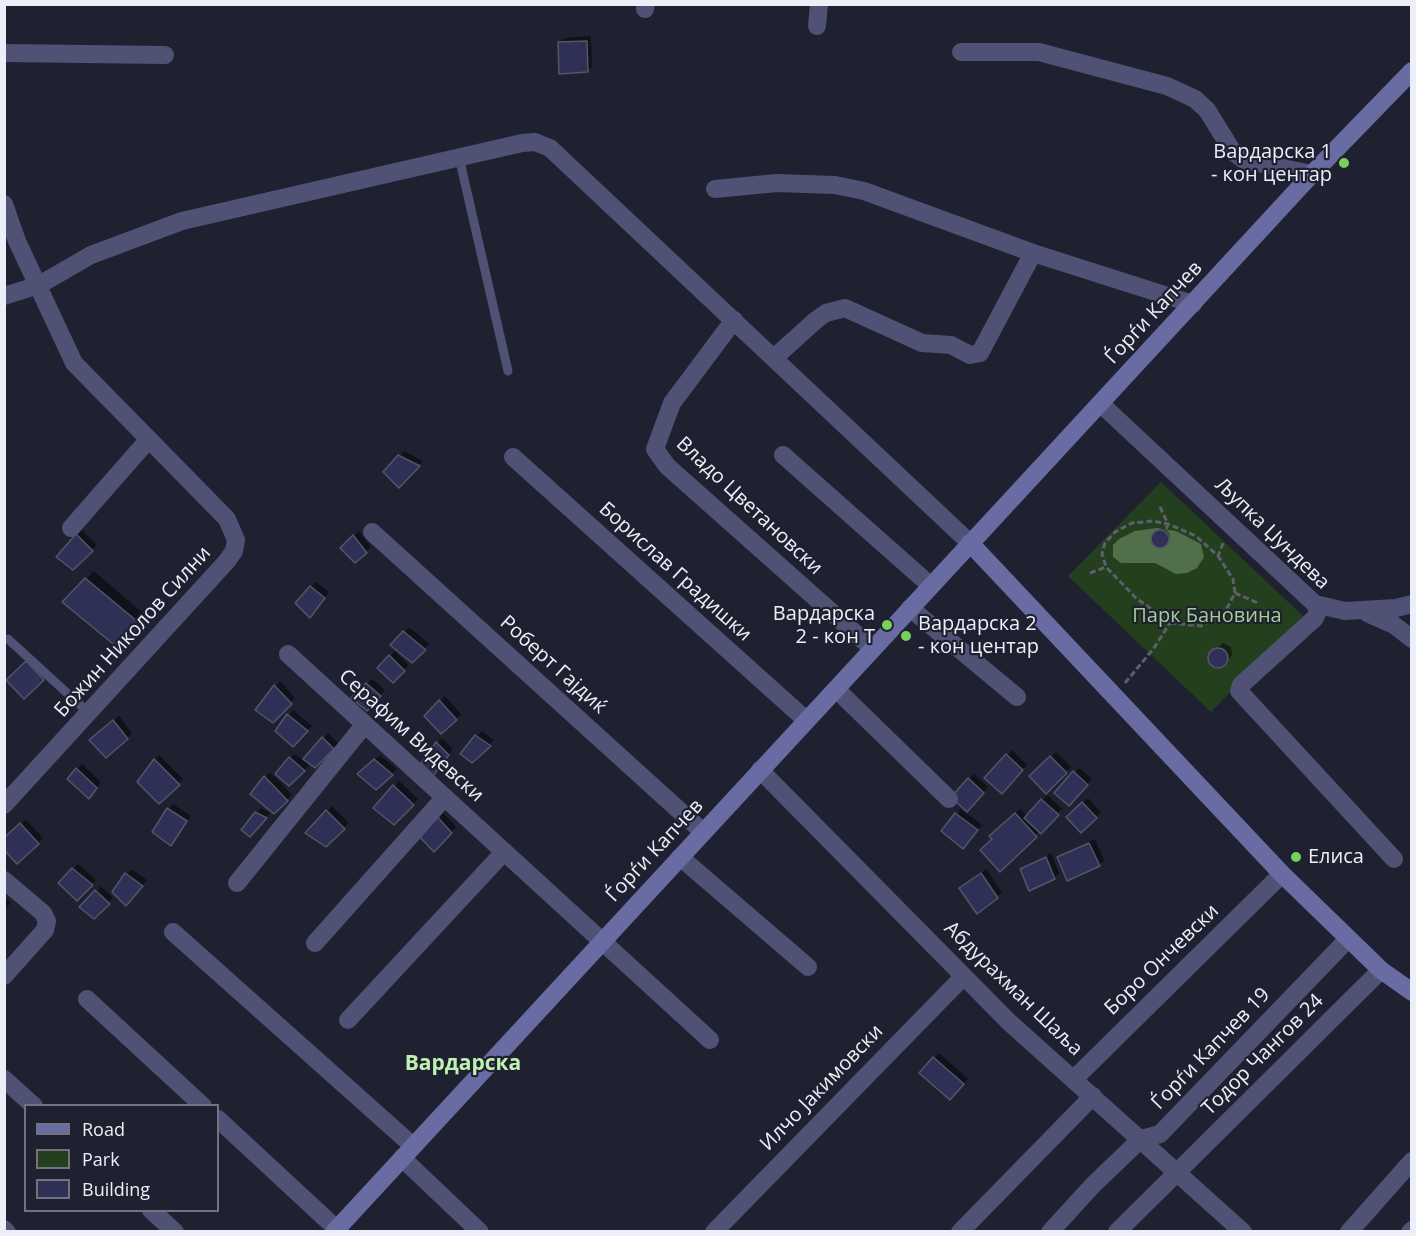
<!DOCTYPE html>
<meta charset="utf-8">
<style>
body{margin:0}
#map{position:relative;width:1416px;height:1236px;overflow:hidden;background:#1f2130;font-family:"Open Sans",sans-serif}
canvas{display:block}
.frame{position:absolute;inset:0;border:6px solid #eceef8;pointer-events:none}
.legend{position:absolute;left:24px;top:1104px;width:195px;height:108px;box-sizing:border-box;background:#1f2130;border:2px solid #717380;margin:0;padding:8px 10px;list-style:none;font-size:18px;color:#eceef8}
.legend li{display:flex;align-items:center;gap:12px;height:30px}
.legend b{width:30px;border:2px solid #717380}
</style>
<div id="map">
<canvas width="1416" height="1236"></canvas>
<div class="frame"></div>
<ul class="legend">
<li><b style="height:8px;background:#686ca3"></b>Road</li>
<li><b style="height:16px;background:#243f1d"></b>Park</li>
<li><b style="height:16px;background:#2e3055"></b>Building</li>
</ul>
</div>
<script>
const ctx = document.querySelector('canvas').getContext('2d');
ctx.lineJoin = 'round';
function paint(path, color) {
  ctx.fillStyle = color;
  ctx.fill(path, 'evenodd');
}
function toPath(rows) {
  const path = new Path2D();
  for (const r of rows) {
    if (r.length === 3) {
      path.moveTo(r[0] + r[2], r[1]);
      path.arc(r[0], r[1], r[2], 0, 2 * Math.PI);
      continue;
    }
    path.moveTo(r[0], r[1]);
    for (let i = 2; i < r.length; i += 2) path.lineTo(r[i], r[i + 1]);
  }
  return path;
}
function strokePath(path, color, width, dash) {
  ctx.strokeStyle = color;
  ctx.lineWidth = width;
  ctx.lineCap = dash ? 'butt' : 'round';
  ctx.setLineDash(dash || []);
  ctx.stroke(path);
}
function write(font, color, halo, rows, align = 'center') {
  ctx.font = font + ' "Open Sans",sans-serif';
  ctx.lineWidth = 4.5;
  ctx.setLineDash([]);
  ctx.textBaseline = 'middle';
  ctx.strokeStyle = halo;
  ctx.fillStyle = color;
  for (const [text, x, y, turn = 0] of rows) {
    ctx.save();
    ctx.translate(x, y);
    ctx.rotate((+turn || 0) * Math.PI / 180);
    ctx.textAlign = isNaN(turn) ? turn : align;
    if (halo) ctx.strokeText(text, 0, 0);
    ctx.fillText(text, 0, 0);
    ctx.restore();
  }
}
const green = toPath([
 [1161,482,1303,616,1211,712,1068,576]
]);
const water = toPath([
 [1157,528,1176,531,1201,544,1204,557,1197,568,1187,573,1176,574,1155,563,1121,563,1113,557,1113,545,1119,539,1135,531]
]);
const shadow = toPath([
 [591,36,592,66,587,71,559,43,564,38],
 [404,451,423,461,399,486,385,472],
 [1162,537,8],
 [82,530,97,545,73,568,77,535],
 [359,531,371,547,355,561,342,548],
 [94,571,150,619,130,642,64,602],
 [316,582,329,592,315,611,297,603],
 [409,627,429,644,412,661,392,645],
 [1223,643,1231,647,1232,655,1223,666,1214,666,1209,657,1212,652],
 [395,651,409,665,393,680,379,668],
 [372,679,385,690,367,709,353,697],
 [280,681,295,698,273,721,257,710],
 [445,696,461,714,441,732,426,716],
 [293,710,312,726,293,745,277,731],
 [119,716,132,733,127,738,95,736],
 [482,731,494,740,472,761,462,753],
 [328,733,338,743,315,766,306,759],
 [442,738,453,749,438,769,423,763],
 [1012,750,1027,765,1001,792,986,778],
 [1056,752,1071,767,1046,792,1031,776],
 [295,754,309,765,289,784,290,758],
 [159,755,183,779,159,802,155,760],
 [380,755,397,769,376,788,360,774],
 [82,764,101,782,89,797,77,769],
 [1079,768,1092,779,1069,804,1056,792],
 [270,772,292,795,274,812,252,793],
 [974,774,988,787,967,810,953,797],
 [399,781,418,799,394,823,375,808],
 [1047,795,1062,809,1000,870,991,836,1020,809,1027,816],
 [1088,798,1101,812,1082,831,1068,817],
 [173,804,191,816,171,844,168,809],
 [332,806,349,823,326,845,308,832],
 [438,807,456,827,434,850],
 [261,808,270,813,250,835,256,813],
 [961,809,982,825,968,842,943,831],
 [26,820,43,838,17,862,4,840],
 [1095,839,1104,860,1099,865,1059,858,1064,853],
 [1051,853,1059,873,1054,878,1022,869],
 [78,864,96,880,77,899,60,883],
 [131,869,147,880,131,899,114,892],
 [986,869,1002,892,997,897,961,888],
 [101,886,113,898,94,917,81,907],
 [4,898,11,903,4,910],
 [939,1053,968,1079,955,1093,934,1058]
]);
const building = toPath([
 [587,41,588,72,559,74,558,42,587,41],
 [398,455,420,466,399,488,383,472,398,455],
 [1160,539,9],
 [76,534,93,551,73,570,56,557,76,534],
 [353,535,367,553,355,563,340,548,353,535],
 [85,578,144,627,123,652,62,602,85,578],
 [310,586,325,598,310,618,295,603,310,586],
 [403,631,426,650,412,663,390,645,403,631],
 [1218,658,10],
 [389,655,405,671,393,683,377,668,389,655],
 [26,661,44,680,24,699,6,680,26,661],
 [366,683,381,696,367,711,351,698,366,683],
 [274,685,292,704,273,723,255,710,274,685],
 [439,700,457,720,441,734,424,716,439,700],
 [287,714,308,731,293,747,275,731,287,714],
 [113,720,128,739,106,758,89,740,113,720],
 [475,735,491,746,472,763,460,754,475,735],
 [322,737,334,749,315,768,303,759,322,737],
 [436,742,449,755,433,776,421,763,436,742],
 [1006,754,1023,770,1002,794,984,778,1006,754],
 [1050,756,1067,773,1046,794,1029,776,1050,756],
 [289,757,305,771,289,786,275,774,289,757],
 [154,759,180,785,159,804,137,782,154,759],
 [374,759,393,775,376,790,357,774,374,759],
 [76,768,97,788,89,799,67,779,76,768],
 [1073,771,1088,785,1069,806,1054,793,1073,771],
 [264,776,288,801,274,814,250,794,264,776],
 [968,778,984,793,967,812,951,797,968,778],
 [393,785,414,805,394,825,373,808,393,785],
 [1041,799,1059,815,1041,834,1024,818,1041,799],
 [1082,802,1097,818,1081,833,1066,817,1082,802],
 [167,808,187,821,171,846,152,832,167,808],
 [326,810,345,829,326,847,305,833,326,810],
 [432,811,452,833,434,852,414,831,432,811],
 [255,812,267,818,250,837,241,830,255,812],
 [955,813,978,830,963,849,941,831,955,813],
 [1015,813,1037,837,1000,872,980,850,992,839,989,836,1015,813],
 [20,823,39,844,17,864,4,850,4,838,20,823],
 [1089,843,1100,866,1067,881,1057,857,1089,843],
 [1046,857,1055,879,1029,891,1020,869,1046,857],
 [72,868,93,885,77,901,58,883,72,868],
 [125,873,143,886,126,906,112,892,125,873],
 [981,873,998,898,977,914,959,888,981,873],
 [95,890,110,904,94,919,79,907,95,890],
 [933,1057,964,1084,950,1100,919,1073,933,1057]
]);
const path = toPath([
 [1160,507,1168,524,1165,532],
 [1090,573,1106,567],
 [1235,593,1258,603],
 [1170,623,1201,626,1224,614,1235,593,1233,579,1218,556],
 [1125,683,1154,648,1170,623,1136,598,1106,567,1102,554,1105,543,1115,532,1132,523,1153,521,1168,524,1196,536,1218,556,1224,541]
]);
const lane = toPath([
 [459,157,508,371],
 [8,639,90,714]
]);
const street = toPath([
 [645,9,646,4],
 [817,26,819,4],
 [961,52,1039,52,1167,86,1195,99,1207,110,1233,152,1244,160,1312,174],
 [4,53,165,55],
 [715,189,777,183,835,185,864,191,1033,253,1193,304],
 [4,204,17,241,74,363,227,519,236,540,234,551,227,561,4,805],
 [4,296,39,285,91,255,182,221,522,143,535,142,550,148,970,543],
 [734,320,672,403,655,449,667,466,873,649],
 [774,358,816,320,826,313,845,308,922,343,951,345,970,355,980,353,1033,253],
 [1101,404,1315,604,1318,611,1315,618,1241,685,1239,691,1394,859],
 [783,455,931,586],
 [513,457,806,720],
 [71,528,149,439],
 [372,532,703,832],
 [1315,604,1345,611,1396,608,1412,604],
 [910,608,1017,697],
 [1367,613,1394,625,1412,639],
 [288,654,710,1040],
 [836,689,949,799],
 [760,770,1009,1022,1243,1232],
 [680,857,808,967],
 [4,880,43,913,47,921,45,930,4,976],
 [237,883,365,724],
 [173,932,413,1146],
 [315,943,445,797],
 [87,999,203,1106],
 [348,1020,504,852],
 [4,1079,34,1106],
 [1074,1079,1282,874],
 [218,1119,340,1232],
 [402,1158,480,1232],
 [151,1210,175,1232],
 [4,1229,7,1232],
 [714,1232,963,977],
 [960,1232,1093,1096],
 [1050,1232,1093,1185,1141,1139,1160,1134,1348,939],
 [1117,1232,1381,970],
 [1349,1232,1412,1161],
 [1410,1232,1412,1230]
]);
const secondary = toPath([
 [970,543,1282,874,1381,970,1412,992],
 [334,1232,1312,174,1412,71]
]);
const markers = [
 [1344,163,6,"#75d25b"],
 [887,625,6,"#75d25b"],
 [906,636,6,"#75d25b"],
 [1296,857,6,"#75d25b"]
];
const poiNames = [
 ["Вардарска 1",1332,152],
 ["- кон центар",1332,175],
 ["Вардарска",875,614],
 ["2 - кон Т",875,637],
 ["Вардарска 2",918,624,"left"],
 ["- кон центар",918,647,"left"],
 ["Елиса",1308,857,"left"]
];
const streetNames = [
 ["Ѓорѓи Капчев",1154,313,-47],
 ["Владо Цветановски",749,506,43],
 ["Љупка Џундева",1272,534,44],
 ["Борислав Градишки",675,572,42],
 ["Божин Николов Силни",133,632,-48],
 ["Роберт Гајдиќ",553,665,42],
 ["Серафим Видевски",411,736,42],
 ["Ѓорѓи Капчев",655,851,-47],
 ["Боро Ончевски",1162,960,-44],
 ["Абдурахман Шаља",1013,989,44],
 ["Ѓорѓи Капчев 19",1211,1049,-46],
 ["Тодор Чангов 24",1263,1055,-45],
 ["Илчо Јакимовски",822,1088,-46]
];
const parkNames = [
 ["Парк Бановина",1207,616]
];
const neighbourhoodNames = [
 ["Вардарска",463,1064]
];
paint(green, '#243f1d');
paint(water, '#526f4b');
paint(shadow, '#0007');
paint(building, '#2e3055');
strokePath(building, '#545668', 1.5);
strokePath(path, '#5d5f6d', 3, [6, 3]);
strokePath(lane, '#4f5274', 9);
strokePath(street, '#4f5274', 18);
strokePath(secondary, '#686ca3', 18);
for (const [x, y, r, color] of markers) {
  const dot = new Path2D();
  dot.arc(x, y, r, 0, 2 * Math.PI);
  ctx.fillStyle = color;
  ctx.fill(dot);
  strokePath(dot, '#1f2130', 2);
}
write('20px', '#eceef8', '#1f2130', poiNames, 'right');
write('20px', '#eceef8', '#1f2130', streetNames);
write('20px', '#a0cf94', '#1f2130', parkNames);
write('bold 21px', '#bff2b2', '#1f2130', neighbourhoodNames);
</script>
